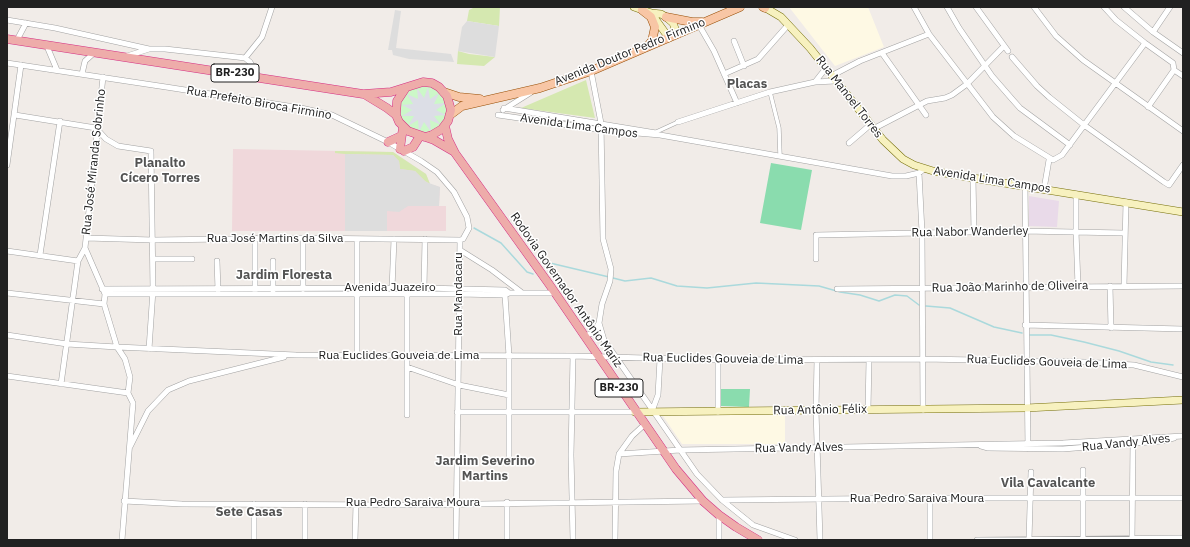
<!DOCTYPE html>
<meta charset="utf-8">
<style>
body{margin:0}
#map{position:relative;width:1190px;height:547px;overflow:hidden;background:#f1ece8;font-family:"IBM Plex Sans",sans-serif}
canvas{display:block}
.frame{position:absolute;inset:0;border:8px solid #212121;pointer-events:none}
</style>
<div id="map">
<canvas width="1190" height="547"></canvas>
<div class="frame"></div>
</div>
<script>
const ctx = document.querySelector('canvas').getContext('2d');
ctx.lineJoin = 'round';
function paint(path, color) {
  ctx.fillStyle = color;
  ctx.fill(path, 'evenodd');
}
function toPath(rows) {
  const path = new Path2D();
  for (const r of rows) {
    if (r.length === 3) {
      path.moveTo(r[0] + r[2], r[1]);
      path.arc(r[0], r[1], r[2], 0, 2 * Math.PI);
      continue;
    }
    path.moveTo(r[0], r[1]);
    for (let i = 2; i < r.length; i += 2) path.lineTo(r[i], r[i + 1]);
  }
  return path;
}
function strokePath(path, color, width, dash) {
  ctx.strokeStyle = color;
  ctx.lineWidth = width;
  ctx.lineCap = dash ? 'butt' : 'round';
  ctx.setLineDash(dash || []);
  ctx.stroke(path);
}
function write(font, color, halo, rows, align = 'center') {
  ctx.font = font + ' "IBM Plex Sans",sans-serif';
  ctx.lineWidth = 3;
  ctx.setLineDash([]);
  ctx.textBaseline = 'middle';
  ctx.strokeStyle = halo;
  ctx.fillStyle = color;
  for (const [text, x, y, turn = 0] of rows) {
    ctx.save();
    ctx.translate(x, y);
    ctx.rotate((+turn || 0) * Math.PI / 180);
    ctx.textAlign = isNaN(turn) ? turn : align;
    if (halo) ctx.strokeText(text, 0, 0);
    ctx.fillText(text, 0, 0);
    ctx.restore();
  }
}
const commercial = toPath([
 [233,149,393,152,426,174,430,184,440,187,439,206,446,206,446,231,232,231]
]);
const industrial = toPath([
 [1029,196,1059,201,1057,227,1029,226]
]);
const education = toPath([
 [789,7,868,7,884,47,835,66],
 [785,414,785,444,682,444,663,416]
]);
const grass = toPath([
 [475,7,500,7,499,26,467,21,469,10],
 [458,51,469,54,495,57,484,66,457,64],
 [586,80,595,118,521,108],
 [335,151,393,152,426,174,430,184,425,181,415,171,400,169,399,161,393,155,345,154,335,153]
]);
const park = toPath([
 [423,109,24]
]);
const pitch = toPath([
 [771,163,812,170,801,230,760,223],
 [721,389,750,389,749,407,721,406]
]);
const parking = toPath([
 [395,10,401,11,396,48,451,54,454,62,409,59,393,55,392,50,388,50],
 [467,21,499,26,495,57,458,51,462,27],
 [345,154,393,155,399,161,400,169,415,171,426,182,440,187,439,206,408,206,399,212,387,211,387,231,345,231]
]);
const plaza = toPath([
 [428,87,430,99,439,93,434,104,446,103,436,110,446,115,434,116,441,125,430,120,431,132,424,122,419,132,418,120,408,126,414,116,402,116,412,110,402,105,413,104,407,94,418,99,417,88,424,98]
]);
const stream = toPath([
 [474,228,501,243,527,272,533,274],
 [550,263,609,277],
 [613,278,625,281,651,278,677,286,707,288,756,283,819,286,840,292,860,295,879,301,895,295,907,296,919,305],
 [926,306,950,308,994,327,1022,333],
 [1029,335,1051,335,1084,342,1119,351,1151,362,1173,365]
]);
const pedestrian = toPath([
 [770,92,779,128,780,155],
 [654,133,678,122]
]);
const minor = toPath([
 [914,7,929,34,993,117,1014,136,1053,160,1062,155,1145,43],
 [947,7,959,28,992,76,1012,99,1020,108,1070,145],
 [976,7,1008,51],
 [1034,7,1056,36,1083,60,1183,131],
 [1104,7,1116,20,1145,43,1173,63,1174,70],
 [1124,7,1153,32,1183,53],
 [7,20,55,28,149,49],
 [699,25,714,51,737,103],
 [1153,32,1170,7],
 [17,40,26,23],
 [734,41,744,66],
 [46,44,57,70],
 [882,53,926,115],
 [127,56,149,49,165,49,237,57,245,58,250,62,258,76],
 [1012,57,1037,86,1049,97,1084,125,1164,182,1169,185,1183,165],
 [245,58,262,37,272,7],
 [7,63,166,87,301,108,332,115,388,142,421,161,437,172,454,192,467,217,469,228,463,239,460,240,303,238,153,240,86,238],
 [1174,70,1183,76],
 [591,71,601,123,603,239,611,269,610,281,602,304,599,323,604,340,697,474,722,500,753,525,795,540],
 [82,74,85,61,94,53],
 [724,74,758,59,788,25],
 [831,76,860,61,929,34],
 [815,82,826,68],
 [1148,107,1174,70],
 [504,108,656,133],
 [503,110,530,93],
 [15,115,96,128,106,139,118,146,151,151,153,290,149,349],
 [498,115,602,130,660,135,892,176,906,176,919,173,924,169],
 [678,122,770,92,815,82,835,81],
 [873,129,927,101,945,98,952,95,967,84,1004,46],
 [849,143,870,125],
 [7,165,21,65],
 [919,173,922,232,923,410],
 [973,178,974,232],
 [1025,185,1028,449],
 [1044,189,1049,160],
 [1076,194,1076,231,1078,286],
 [357,239,357,356],
 [85,248,105,294,104,304,117,347,125,359,130,377,128,393,133,403,122,540],
 [460,250,492,270,521,292],
 [7,251,78,261],
 [40,255,60,121],
 [153,259,192,259],
 [816,259,816,235,1024,231,1124,233],
 [217,261,218,290],
 [1110,286,1111,328],
 [1124,286,1126,202],
 [424,288,425,239],
 [102,289,424,288,505,290,509,293,555,293],
 [303,289,303,238],
 [392,289,394,239],
 [837,289,1183,286],
 [273,290,273,261],
 [255,291,255,238],
 [7,293,104,304],
 [105,294,459,294,505,295,509,293],
 [407,294,407,415],
 [505,295,509,356,509,455],
 [1025,325,1183,329],
 [7,335,67,344,117,347,296,355,573,356,718,360,923,359,1085,362,1134,365,1183,377],
 [584,336,593,333,599,323],
 [817,360,816,410,820,540],
 [407,367,459,385,509,395],
 [7,376,128,393],
 [61,384,78,261,85,248,103,77],
 [868,409,869,360],
 [652,411,658,395,660,359],
 [457,412,635,412],
 [718,412,718,360],
 [981,446,988,448,1063,449,1162,441,1174,438],
 [130,447,148,411,168,390,189,381,284,357],
 [619,454,680,450,1063,443,1183,436],
 [722,500,930,498,1183,498],
 [124,501,182,504,406,505,703,501],
 [254,540,254,504],
 [305,540,305,504],
 [355,540,356,504],
 [456,540,460,240],
 [507,540,507,502],
 [573,540,571,455,573,356],
 [615,540,616,471,619,454,632,436,644,425],
 [719,540,719,515],
 [930,540,930,498],
 [977,540,1183,538],
 [1029,540,1031,472],
 [1083,540,1083,470],
 [1132,540,1133,442]
]);
const secondary = toPath([
 [634,7,651,13,661,14,666,17,673,23,677,34],
 [764,7,781,17,810,48,883,140,903,159,914,165,933,171,973,178,1183,212],
 [651,13,669,38],
 [635,412,1026,408,1183,400]
]);
const primary = toPath([
 [763,7,765,8],
 [642,10,651,17,655,27,652,41,647,47],
 [666,17,692,22,702,22],
 [444,92,459,97,480,99],
 [450,115,462,106,540,88,591,71,740,7]
]);
const trunk = toPath([
 [7,39,363,94,391,92,423,82,432,83,439,87,447,96,451,110,448,121,442,129,432,135,425,137],
 [364,94,387,108,396,115,399,122,408,131,434,140,453,151],
 [396,115,397,101,405,89],
 [445,126,448,139,455,153,549,284,676,469,703,501,719,515,736,527,758,540],
 [388,142,401,136],
 [400,149,403,127],
 [404,151,413,147,420,136]
]);
const shields = [
 [235,73,48],
 [619,388,48]
];
const shieldNames = [
 ["BR-230",235,73],
 ["BR-230",619,388]
];
const streetNames = [
 ["Avenida Doutor Pedro Firmino",630,52,-22],
 ["Rua Manoel Torres",849,97,52],
 ["Rua Prefeito Biroca Firmino",259,103,10],
 ["Avenida Lima Campos",579,126,8],
 ["Rua José Miranda Sobrinho",94,162,-84],
 ["Avenida Lima Campos",992,180,9],
 ["Rua Nabor Wanderley",970,232,-1],
 ["Rua José Martins da Silva",275,239],
 ["Rua João Marinho de Oliveira",1010,287,-1],
 ["Avenida Juazeiro",390,288],
 ["Rodovia Governador Antônio Mariz",566,290,55],
 ["Rua Mandacaru",459,294,-90],
 ["Rua Euclides Gouveia de Lima",399,356],
 ["Rua Euclides Gouveia de Lima",723,359,1],
 ["Rua Euclides Gouveia de Lima",1047,362,2],
 ["Rua Antônio Félix",820,410,-1],
 ["Rua Vandy Alves",1126,443,-6],
 ["Rua Vandy Alves",799,448,-1],
 ["Rua Pedro Saraiva Moura",917,499],
 ["Rua Pedro Saraiva Moura",413,503]
];
const neighbourhoodNames = [
 ["Placas",747,84],
 ["Planalto",160,163],
 ["Cícero Torres",160,178],
 ["Jardim Floresta",284,275],
 ["Jardim Severino",485,461],
 ["Martins",485,476],
 ["Vila Cavalcante",1048,483],
 ["Sete Casas",249,512]
];
paint(commercial, '#f0d8db');
paint(industrial, '#e9dae9');
paint(education, '#fef9e4');
paint(grass, '#d5e8b0');
paint(park, '#ccf8c8');
paint(pitch, '#8adcae');
paint(parking, '#ddd');
paint(plaza, '#dcdee6');
strokePath(stream, '#aad9dc', 1.5);
strokePath(pedestrian, '#a2a2a2', 4.5);
strokePath(minor, '#a2a2a2', 6);
strokePath(secondary, '#766f0a', 8);
strokePath(primary, '#974e06', 9);
strokePath(trunk, '#d42f84', 9);
strokePath(pedestrian, '#fff', 3.5);
strokePath(minor, '#fff', 5);
strokePath(secondary, '#f7f1bf', 7);
strokePath(primary, '#f8c6a5', 8);
strokePath(trunk, '#eeacaa', 8);
for (const [x, y, w] of shields) {
  const box = new Path2D();
  box.roundRect(x - w / 2, y - 9, w, 18, 3);
  ctx.fillStyle = '#fff';
  ctx.fill(box);
  strokePath(box, '#212121', 1);
}
write('bold 11px', '#212121', null, shieldNames);
write('12px', '#212121', '#fff', streetNames);
write('bold 13px', '#545454', '#fff', neighbourhoodNames);
</script>
